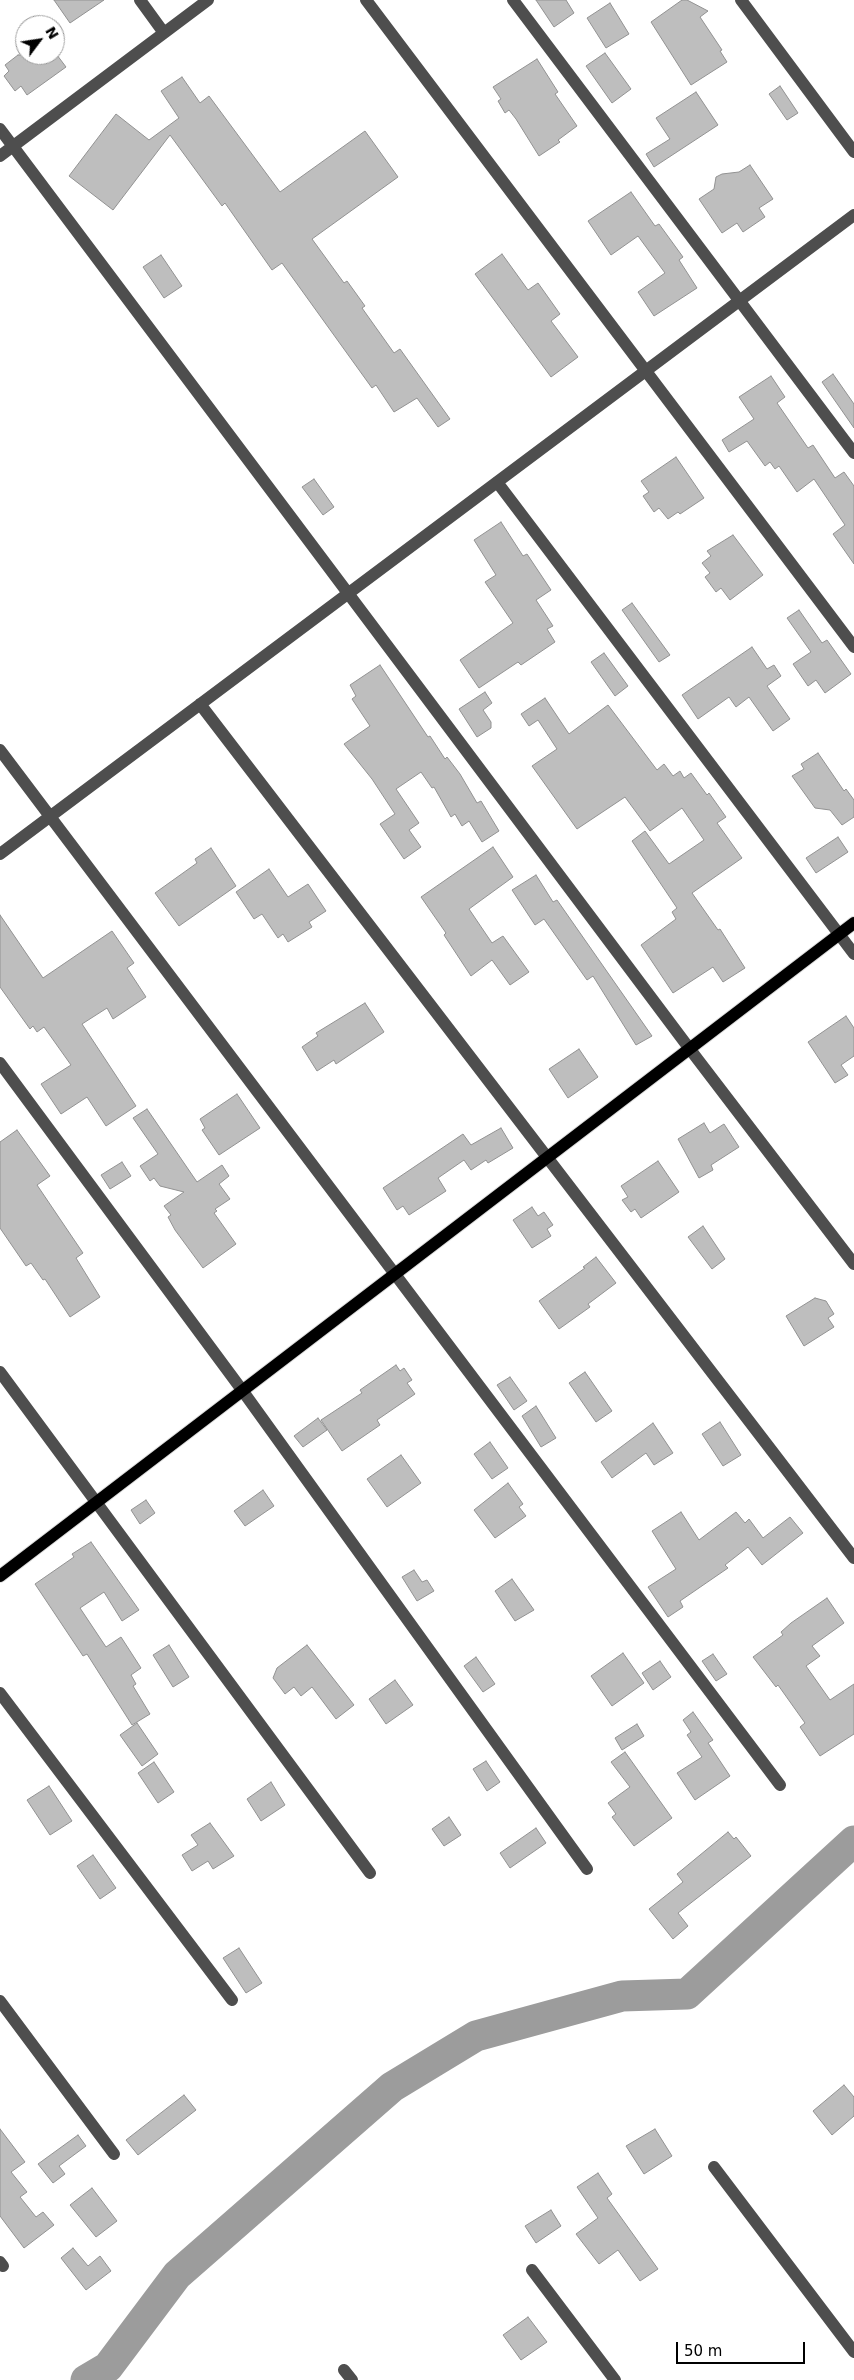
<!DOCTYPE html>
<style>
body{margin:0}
#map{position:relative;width:854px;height:2380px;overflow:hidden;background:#fff;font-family:"DejaVu Sans",sans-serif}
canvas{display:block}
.north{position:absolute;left:15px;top:15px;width:50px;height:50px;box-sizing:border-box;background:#fff;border:1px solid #999;border-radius:50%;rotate:59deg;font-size:14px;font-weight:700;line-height:20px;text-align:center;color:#000}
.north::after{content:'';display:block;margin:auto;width:18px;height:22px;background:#000;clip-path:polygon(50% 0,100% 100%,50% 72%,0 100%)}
.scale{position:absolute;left:676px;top:2342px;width:129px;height:22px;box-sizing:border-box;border:2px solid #000;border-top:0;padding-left:6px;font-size:15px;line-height:18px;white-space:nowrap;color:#000;-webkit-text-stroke:4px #fff;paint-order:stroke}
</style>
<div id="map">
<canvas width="854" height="2380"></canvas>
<div class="north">N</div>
<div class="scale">50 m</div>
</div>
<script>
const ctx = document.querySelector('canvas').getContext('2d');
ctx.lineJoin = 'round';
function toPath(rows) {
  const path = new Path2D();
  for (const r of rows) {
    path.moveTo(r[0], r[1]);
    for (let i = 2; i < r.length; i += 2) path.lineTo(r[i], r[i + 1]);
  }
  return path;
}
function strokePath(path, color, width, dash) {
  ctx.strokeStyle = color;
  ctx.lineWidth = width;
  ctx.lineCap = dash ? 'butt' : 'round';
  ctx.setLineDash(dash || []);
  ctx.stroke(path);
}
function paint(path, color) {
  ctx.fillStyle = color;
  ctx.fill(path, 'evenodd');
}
const river = toPath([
 [86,2380,108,2367,177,2275,392,2087,476,2036,622,1996,687,1994,854,1841]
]);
const building = toPath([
 [54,0,104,0,70,23,54,0],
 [536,0,566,0,574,13,554,27,536,0],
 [682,0,687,0,708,11,700,17,722,50,720,51,727,62,691,85,651,22,682,0],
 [610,3,629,34,606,48,587,18,610,3],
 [605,53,631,89,612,103,586,66,605,53],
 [18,55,57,55,66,67,27,95,21,86,15,91,4,76,9,71,5,65,18,55],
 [537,59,558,92,555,94,577,126,558,140,560,142,539,156,516,119,509,110,505,113,498,101,501,99,493,87,537,59],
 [182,77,200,103,209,96,280,192,365,131,398,177,312,239,344,283,347,281,365,306,362,308,394,353,400,349,450,419,438,427,417,398,394,412,376,385,372,388,282,263,272,270,225,203,222,206,170,135,113,210,69,176,116,114,149,140,179,118,161,91,182,77],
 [780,86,798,113,787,120,769,94,780,86],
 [696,92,718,125,654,167,646,154,670,139,656,118,696,92],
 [750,165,773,199,759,208,765,217,743,232,737,223,722,233,699,199,714,189,716,177,722,174,739,172,750,165],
 [631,192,655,226,659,224,683,257,679,260,697,288,654,316,638,292,665,273,638,236,611,255,588,221,631,192],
 [502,254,528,290,538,283,560,314,551,321,578,357,551,377,475,274,502,254],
 [161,255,182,286,164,298,143,267,161,255],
 [833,374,854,404,854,428,822,382,833,374],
 [771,376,785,397,777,403,808,448,813,445,835,478,844,472,854,486,854,564,833,534,845,525,814,479,797,492,779,466,775,469,770,462,765,466,747,441,729,452,722,440,754,419,739,397,771,376],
 [676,457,704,498,680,514,678,512,668,519,659,508,654,512,643,496,649,492,641,481,676,457],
 [314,479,334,507,323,515,302,487,314,479],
 [501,522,523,556,527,554,551,590,536,600,553,626,547,629,555,642,521,665,518,662,479,688,460,660,513,623,485,582,496,575,474,540,501,522],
 [733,535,763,575,730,600,721,588,716,592,705,577,710,573,702,563,711,556,707,551,733,535],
 [632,603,670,655,659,662,622,610,632,603],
 [799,610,822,643,827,640,851,674,825,693,816,680,808,686,793,664,811,652,787,618,799,610],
 [752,647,767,669,774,665,781,676,767,686,790,719,773,731,749,697,736,707,729,697,698,719,682,695,752,647],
 [604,653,628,686,615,696,591,662,604,653],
 [380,665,428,737,430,736,445,759,447,757,460,774,477,803,481,801,499,831,482,842,469,821,462,826,455,814,451,817,434,787,432,788,421,772,396,789,419,823,409,830,421,847,404,859,380,824,395,814,372,779,344,744,370,726,352,699,356,696,350,685,380,665],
 [485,692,492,703,483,710,491,722,491,728,477,737,459,709,485,692],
 [545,698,569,734,608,705,657,770,664,764,673,776,680,771,684,778,691,773,707,795,709,793,726,817,717,823,742,858,692,893,718,930,720,929,745,968,723,982,713,967,673,993,641,945,676,919,672,912,677,908,632,841,645,831,669,864,704,840,682,808,650,831,625,797,577,829,532,766,557,749,538,720,529,726,521,714,545,698],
 [818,753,844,791,846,789,854,800,854,817,842,825,830,810,815,808,792,776,804,769,801,764,818,753],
 [838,837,848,852,816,873,806,858,838,837],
 [493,847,513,877,469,909,492,943,503,936,529,972,510,985,492,960,471,976,444,935,446,933,421,897,493,847],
 [211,848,236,886,179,926,155,893,197,863,195,859,211,848],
 [269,869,288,897,308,884,326,911,309,922,312,927,288,942,283,934,278,938,262,914,254,919,236,892,269,869],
 [536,875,553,902,557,900,652,1036,636,1045,593,976,587,980,544,919,535,925,512,890,536,875],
 [0,915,43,978,112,931,134,963,127,968,146,997,113,1019,107,1008,82,1024,136,1106,106,1126,87,1097,61,1114,41,1084,71,1065,44,1027,37,1032,33,1026,30,1029,0,987,0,915],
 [365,1003,384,1032,336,1064,334,1060,317,1071,302,1047,318,1036,316,1033,365,1003],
 [846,1016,854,1028,854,1056,841,1065,848,1075,835,1083,808,1042,846,1016],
 [579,1049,598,1077,568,1098,549,1069,579,1049],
 [237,1094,260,1128,219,1155,202,1130,205,1128,200,1119,237,1094],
 [147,1109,197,1182,222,1165,229,1176,219,1184,230,1199,215,1209,217,1211,214,1213,236,1244,203,1268,175,1230,168,1217,171,1215,164,1206,184,1192,160,1186,154,1178,150,1181,140,1166,158,1154,133,1118,147,1109],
 [704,1123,710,1133,724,1124,739,1147,711,1165,713,1170,699,1178,678,1139,704,1123],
 [501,1128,513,1148,488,1163,486,1160,471,1170,464,1160,438,1178,446,1191,409,1215,403,1206,397,1210,383,1188,463,1134,471,1145,501,1128],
 [17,1130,50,1176,37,1185,83,1253,76,1258,100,1297,70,1317,45,1279,43,1280,31,1263,26,1266,0,1228,0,1142,17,1130],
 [658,1161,679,1192,641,1218,635,1209,631,1212,622,1200,628,1197,621,1186,658,1161],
 [122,1162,131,1176,110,1189,101,1175,122,1162],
 [532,1207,538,1216,544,1212,553,1225,547,1229,551,1236,532,1248,513,1220,532,1207],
 [703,1226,725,1259,712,1269,688,1237,703,1226],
 [596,1257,616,1283,588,1304,590,1307,559,1329,539,1301,585,1268,583,1267,596,1257],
 [815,1298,826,1301,834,1314,828,1318,834,1327,804,1346,786,1316,815,1298],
 [396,1365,400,1371,404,1368,412,1380,407,1383,415,1394,377,1420,380,1425,342,1451,321,1420,362,1393,360,1390,396,1365],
 [585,1372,612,1411,596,1422,569,1383,585,1372],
 [510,1377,527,1401,514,1410,497,1385,510,1377],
 [536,1406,556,1438,541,1447,522,1416,536,1406],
 [318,1418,327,1430,303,1447,294,1436,318,1418],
 [720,1422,741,1455,723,1466,702,1434,720,1422],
 [653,1423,673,1453,654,1465,646,1453,612,1478,601,1462,653,1423],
 [490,1442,508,1468,492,1479,474,1454,490,1442],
 [401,1455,421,1483,387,1507,367,1479,401,1455],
 [508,1483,523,1504,519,1507,526,1516,495,1538,474,1510,508,1483],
 [263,1490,274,1506,245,1526,234,1511,263,1490],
 [146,1500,155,1513,140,1524,131,1510,146,1500],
 [681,1512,699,1540,736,1512,745,1523,749,1519,763,1538,790,1517,803,1533,762,1565,748,1547,725,1565,728,1568,680,1601,683,1607,668,1617,648,1587,676,1569,652,1531,681,1512],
 [91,1542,139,1610,122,1621,104,1592,80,1608,106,1647,121,1637,141,1668,131,1675,136,1684,133,1686,150,1714,132,1725,87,1654,83,1656,35,1584,74,1557,72,1554,91,1542],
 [414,1570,422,1582,427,1580,434,1591,417,1601,402,1577,414,1570],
 [512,1579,534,1610,515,1621,495,1591,512,1579],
 [827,1598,844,1623,812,1646,820,1656,806,1666,830,1700,854,1684,854,1734,820,1756,800,1727,805,1723,778,1685,776,1687,753,1657,783,1635,781,1632,791,1623,827,1598],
 [169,1645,189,1677,173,1687,153,1655,169,1645],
 [307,1645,354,1705,336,1719,312,1687,301,1696,294,1687,285,1694,273,1678,277,1668,307,1645],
 [623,1653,644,1683,612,1706,591,1676,623,1653],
 [713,1654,727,1674,716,1681,702,1661,713,1654],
 [476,1657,495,1684,483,1692,464,1666,476,1657],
 [660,1661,671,1677,653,1690,642,1673,660,1661],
 [395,1680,413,1705,386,1724,369,1699,395,1680],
 [693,1712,713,1740,708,1743,730,1776,695,1800,677,1773,702,1757,687,1735,691,1732,683,1720,693,1712],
 [137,1723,158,1754,142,1766,120,1735,137,1723],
 [637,1724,644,1736,622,1750,615,1738,637,1724],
 [625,1752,672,1818,634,1846,612,1817,616,1814,608,1803,630,1787,611,1762,625,1752],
 [486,1761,500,1782,487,1791,473,1769,486,1761],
 [154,1762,174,1792,158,1803,138,1773,154,1762],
 [271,1782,285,1805,261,1821,247,1799,271,1782],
 [49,1786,72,1821,50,1835,27,1800,49,1786],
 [449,1817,461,1835,444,1846,432,1829,449,1817],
 [210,1823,234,1856,213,1869,208,1861,192,1871,182,1855,198,1845,191,1835,210,1823],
 [536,1828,546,1843,510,1868,500,1853,536,1828],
 [728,1832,734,1839,736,1837,751,1856,678,1913,688,1926,673,1939,649,1909,683,1882,677,1874,728,1832],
 [93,1855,116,1888,100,1899,77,1866,93,1855],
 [239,1948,262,1983,246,1993,223,1958,239,1948],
 [844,2085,854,2097,854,2116,832,2135,813,2111,844,2085],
 [184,2095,196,2110,138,2155,126,2140,184,2095],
 [0,2129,25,2162,11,2172,27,2192,20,2197,36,2217,43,2212,54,2225,24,2248,0,2216,0,2129],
 [655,2129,672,2156,644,2174,626,2146,655,2129],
 [78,2135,86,2146,59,2166,65,2174,53,2183,38,2164,78,2135],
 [598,2173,612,2194,607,2198,658,2269,640,2281,618,2250,599,2264,576,2234,598,2218,577,2187,598,2173],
 [92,2188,117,2221,96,2237,70,2205,92,2188],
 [551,2210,561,2226,536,2243,525,2226,551,2210],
 [73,2248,88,2266,100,2256,111,2271,86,2290,61,2258,73,2248],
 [528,2317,547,2342,521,2360,503,2335,528,2317]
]);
const minor = toPath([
 [140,0,164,33],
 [366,0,854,647],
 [513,0,854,453],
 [741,0,854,152],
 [0,129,689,1048,854,1264],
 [0,156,208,0],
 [497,482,854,954],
 [200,704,854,1558],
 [0,750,780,1785],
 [0,854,854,215],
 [0,1063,242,1390,587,1869],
 [0,1372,370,1873],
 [0,1693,232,2000],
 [0,2001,114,2154],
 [714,2167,854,2352],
 [0,2262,3,2266],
 [532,2270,615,2380],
 [344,2370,352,2380]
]);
const major = toPath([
 [0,1576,854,923]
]);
strokePath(river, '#9c9c9c', 31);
paint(building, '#bebebe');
strokePath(building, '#929292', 1);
strokePath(major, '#dbdbdb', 14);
strokePath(minor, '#4e4e4e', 12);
strokePath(major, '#000', 12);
</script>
